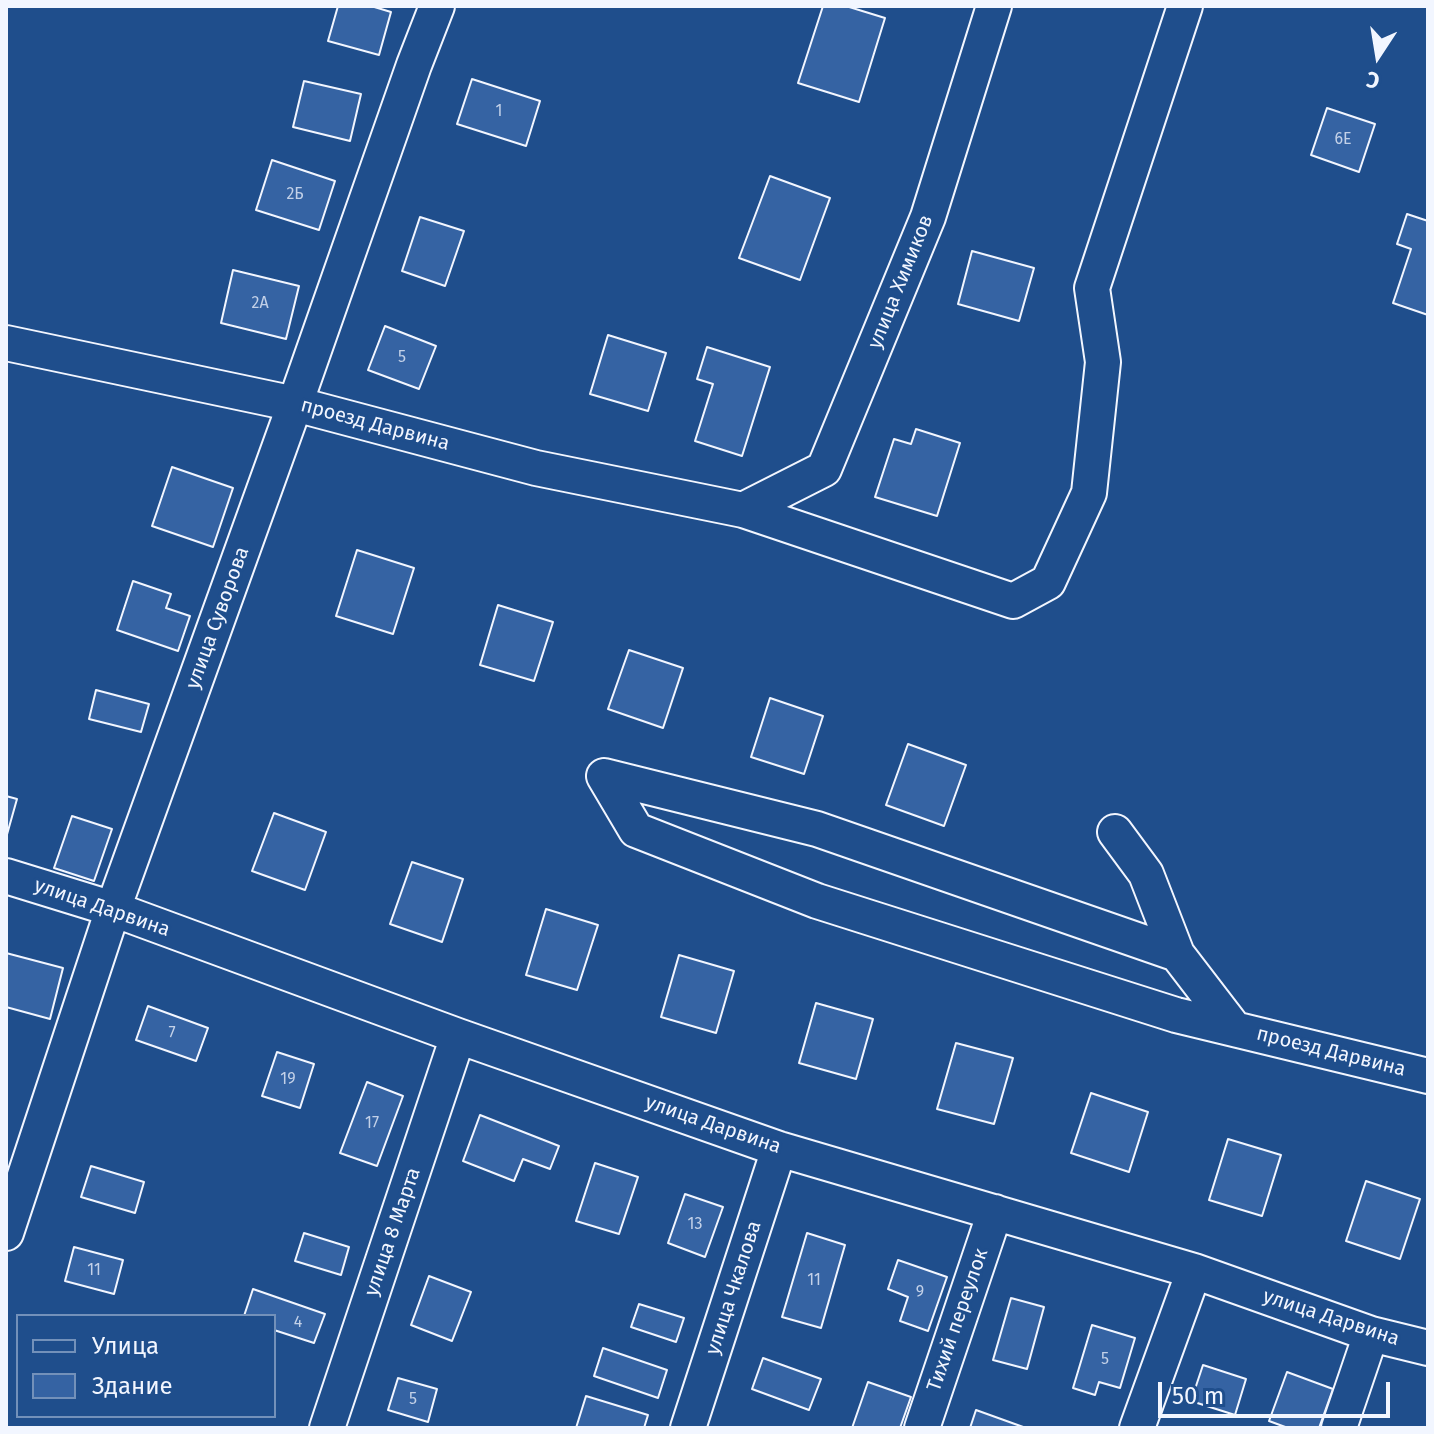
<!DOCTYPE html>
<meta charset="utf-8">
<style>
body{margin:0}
#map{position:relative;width:1434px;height:1434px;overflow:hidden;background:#1f4e8c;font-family:"Fira Sans",sans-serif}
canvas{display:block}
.frame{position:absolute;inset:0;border:8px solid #f2f6ff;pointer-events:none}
.legend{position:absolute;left:16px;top:1314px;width:260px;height:104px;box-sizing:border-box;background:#1f4e8c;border:2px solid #7391ba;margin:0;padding:10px 14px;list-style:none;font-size:24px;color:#f2f6ff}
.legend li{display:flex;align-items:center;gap:16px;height:40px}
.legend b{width:40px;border:2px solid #7391ba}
.north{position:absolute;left:1338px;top:16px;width:80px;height:80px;-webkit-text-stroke:6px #1f4e8c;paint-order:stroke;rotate:192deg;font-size:22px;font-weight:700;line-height:32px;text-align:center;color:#f2f6ff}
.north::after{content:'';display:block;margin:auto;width:28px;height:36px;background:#f2f6ff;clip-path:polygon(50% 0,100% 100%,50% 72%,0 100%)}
.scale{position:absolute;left:1158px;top:1382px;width:232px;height:36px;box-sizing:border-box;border:4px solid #f2f6ff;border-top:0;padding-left:10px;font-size:24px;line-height:28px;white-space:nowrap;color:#f2f6ff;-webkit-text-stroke:6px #1f4e8c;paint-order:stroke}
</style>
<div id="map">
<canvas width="1434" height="1434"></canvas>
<div class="frame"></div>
<ul class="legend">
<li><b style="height:10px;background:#1f4e8c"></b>Улица</li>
<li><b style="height:22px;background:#3563a3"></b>Здание</li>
</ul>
<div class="north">С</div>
<div class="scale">50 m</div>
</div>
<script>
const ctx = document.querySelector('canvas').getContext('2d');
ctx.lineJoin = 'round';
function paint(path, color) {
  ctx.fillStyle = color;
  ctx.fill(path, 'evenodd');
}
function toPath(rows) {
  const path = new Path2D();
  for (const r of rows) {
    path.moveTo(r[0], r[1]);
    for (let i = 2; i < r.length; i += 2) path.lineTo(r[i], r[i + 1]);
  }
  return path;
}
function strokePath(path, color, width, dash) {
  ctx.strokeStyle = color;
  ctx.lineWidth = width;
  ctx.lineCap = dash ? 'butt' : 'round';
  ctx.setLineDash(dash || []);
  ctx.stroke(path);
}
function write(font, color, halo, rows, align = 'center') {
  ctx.font = font + ' "Fira Sans",sans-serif';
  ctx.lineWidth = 6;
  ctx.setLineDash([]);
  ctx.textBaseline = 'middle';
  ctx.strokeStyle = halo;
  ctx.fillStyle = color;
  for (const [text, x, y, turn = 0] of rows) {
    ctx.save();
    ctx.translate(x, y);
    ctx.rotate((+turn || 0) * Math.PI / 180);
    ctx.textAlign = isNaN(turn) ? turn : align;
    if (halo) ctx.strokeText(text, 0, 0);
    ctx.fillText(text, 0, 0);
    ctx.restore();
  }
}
const building = toPath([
 [338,6,371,6,391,12,379,55,328,41,338,6],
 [823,6,846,6,885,18,859,102,798,83,823,6],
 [472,79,540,101,526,146,457,124,472,79],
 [304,81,361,94,350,141,293,127,304,81],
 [1327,108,1375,124,1359,172,1311,155,1327,108],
 [272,160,335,181,319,230,256,210,272,160],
 [770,176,830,198,800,280,739,258,770,176],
 [1407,214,1428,221,1428,315,1393,303,1411,249,1397,244,1407,214],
 [420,217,464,231,445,286,402,271,420,217],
 [972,251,1034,268,1019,321,958,304,972,251],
 [233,270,299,286,286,339,221,323,233,270],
 [385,326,436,346,419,389,368,370,385,326],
 [608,335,666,353,648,411,590,394,608,335],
 [707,347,770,367,742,456,695,441,713,384,697,379,707,347],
 [916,429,960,443,937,516,875,497,894,439,911,444,916,429],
 [172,467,233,488,213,547,152,526,172,467],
 [357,550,414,568,393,634,336,616,357,550],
 [133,581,171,594,166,608,190,616,178,651,117,630,133,581],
 [498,605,553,622,534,681,480,665,498,605],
 [629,650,683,668,663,728,608,709,629,650],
 [96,690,149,704,141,732,89,719,96,690],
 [770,698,823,716,804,774,751,757,770,698],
 [908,744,966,765,944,826,886,805,908,744],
 [6,796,17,799,6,838,6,796],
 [274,813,326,832,305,890,252,871,274,813],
 [72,816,112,829,94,881,54,868,72,816],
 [412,862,463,879,442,942,390,924,412,862],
 [546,909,598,925,577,990,526,975,546,909],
 [6,953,63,968,50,1019,6,1007,6,953],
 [679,955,734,971,716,1033,661,1017,679,955],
 [816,1003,873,1019,856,1079,799,1063,816,1003],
 [148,1006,208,1028,196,1061,136,1040,148,1006],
 [956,1043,1013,1058,994,1124,937,1109,956,1043],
 [277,1052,314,1064,300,1108,262,1096,277,1052],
 [367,1082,403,1096,377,1166,340,1153,367,1082],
 [1091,1093,1148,1112,1129,1172,1071,1153,1091,1093],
 [480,1115,559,1146,550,1169,523,1159,514,1181,463,1161,480,1115],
 [1228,1139,1281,1155,1262,1216,1209,1200,1228,1139],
 [595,1163,638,1177,619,1234,576,1221,595,1163],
 [91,1166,144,1182,135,1213,81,1197,91,1166],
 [1366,1181,1420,1199,1400,1259,1346,1241,1366,1181],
 [685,1194,723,1207,705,1257,668,1243,685,1194],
 [304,1233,349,1247,341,1275,295,1261,304,1233],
 [807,1233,845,1245,821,1328,782,1317,807,1233],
 [74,1247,123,1260,114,1294,65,1281,74,1247],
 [898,1260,947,1277,928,1331,900,1321,908,1297,888,1289,898,1260],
 [429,1276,471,1292,452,1341,411,1325,429,1276],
 [253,1289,325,1314,314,1343,274,1330,274,1316,244,1316,253,1289],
 [1011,1298,1044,1307,1027,1369,993,1360,1011,1298],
 [639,1304,684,1318,676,1342,631,1327,639,1304],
 [1092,1325,1135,1338,1120,1388,1099,1382,1095,1395,1073,1388,1092,1325],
 [603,1348,667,1370,658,1398,594,1376,603,1348],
 [763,1358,821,1379,809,1410,752,1389,763,1358],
 [1203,1365,1246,1379,1235,1415,1191,1401,1203,1365],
 [1287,1372,1333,1389,1319,1428,1288,1428,1269,1421,1287,1372],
 [398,1378,437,1389,428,1422,388,1410,398,1378],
 [868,1382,911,1397,900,1428,852,1428,868,1382],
 [586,1396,648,1415,644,1428,576,1428,586,1396],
 [976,1410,1026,1428,970,1428,976,1410]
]);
const minor = toPath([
 [6,343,295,404,536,468,743,510,1013,601,1048,582,1089,493,1103,362,1092,288,1185,6],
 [743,510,824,469,928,217,994,6],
 [604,776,636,830,817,901,1176,1015,1428,1076],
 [604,776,817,829,1177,954,1233,1027],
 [1115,832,1146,874,1177,954],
 [6,876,113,909,458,1036,779,1149,1194,1271,1371,1334,1428,1348],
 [6,1233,113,909,295,404,414,65,437,6],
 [327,1428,458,1036],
 [688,1428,779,1149],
 [922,1428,995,1212],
 [1137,1428,1194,1271],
 [1339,1428,1371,1334]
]);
const numberNames = [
 ["1",499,112],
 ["6Е",1343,140],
 ["2Б",295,195],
 ["2А",260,304],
 ["5",402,358],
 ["7",172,1034],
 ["19",288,1080],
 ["17",372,1124],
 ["13",695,1225],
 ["11",94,1271],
 ["11",814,1281],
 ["9",920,1293],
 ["4",298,1323],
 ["5",1105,1360],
 ["5",413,1400]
];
const streetNames = [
 ["улица Химиков",901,282,-68],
 ["проезд Дарвина",375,425,15],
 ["улица Суворова",218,618,-70],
 ["улица Дарвина",102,908,19],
 ["проезд Дарвина",1331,1052,14],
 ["улица Дарвина",713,1125,19],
 ["улица 8 Марта",393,1232,-71],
 ["улица Чкалова",734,1288,-72],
 ["улица Дарвина",1331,1318,18],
 ["Тихий переулок",958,1320,-71]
];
paint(building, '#3563a3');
strokePath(building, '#f2f6ff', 2);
strokePath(minor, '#f2f6ff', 38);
strokePath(minor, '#1f4e8c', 34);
write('16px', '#c3d1e8', null, numberNames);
write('20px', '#f2f6ff', '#1f4e8c', streetNames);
</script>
